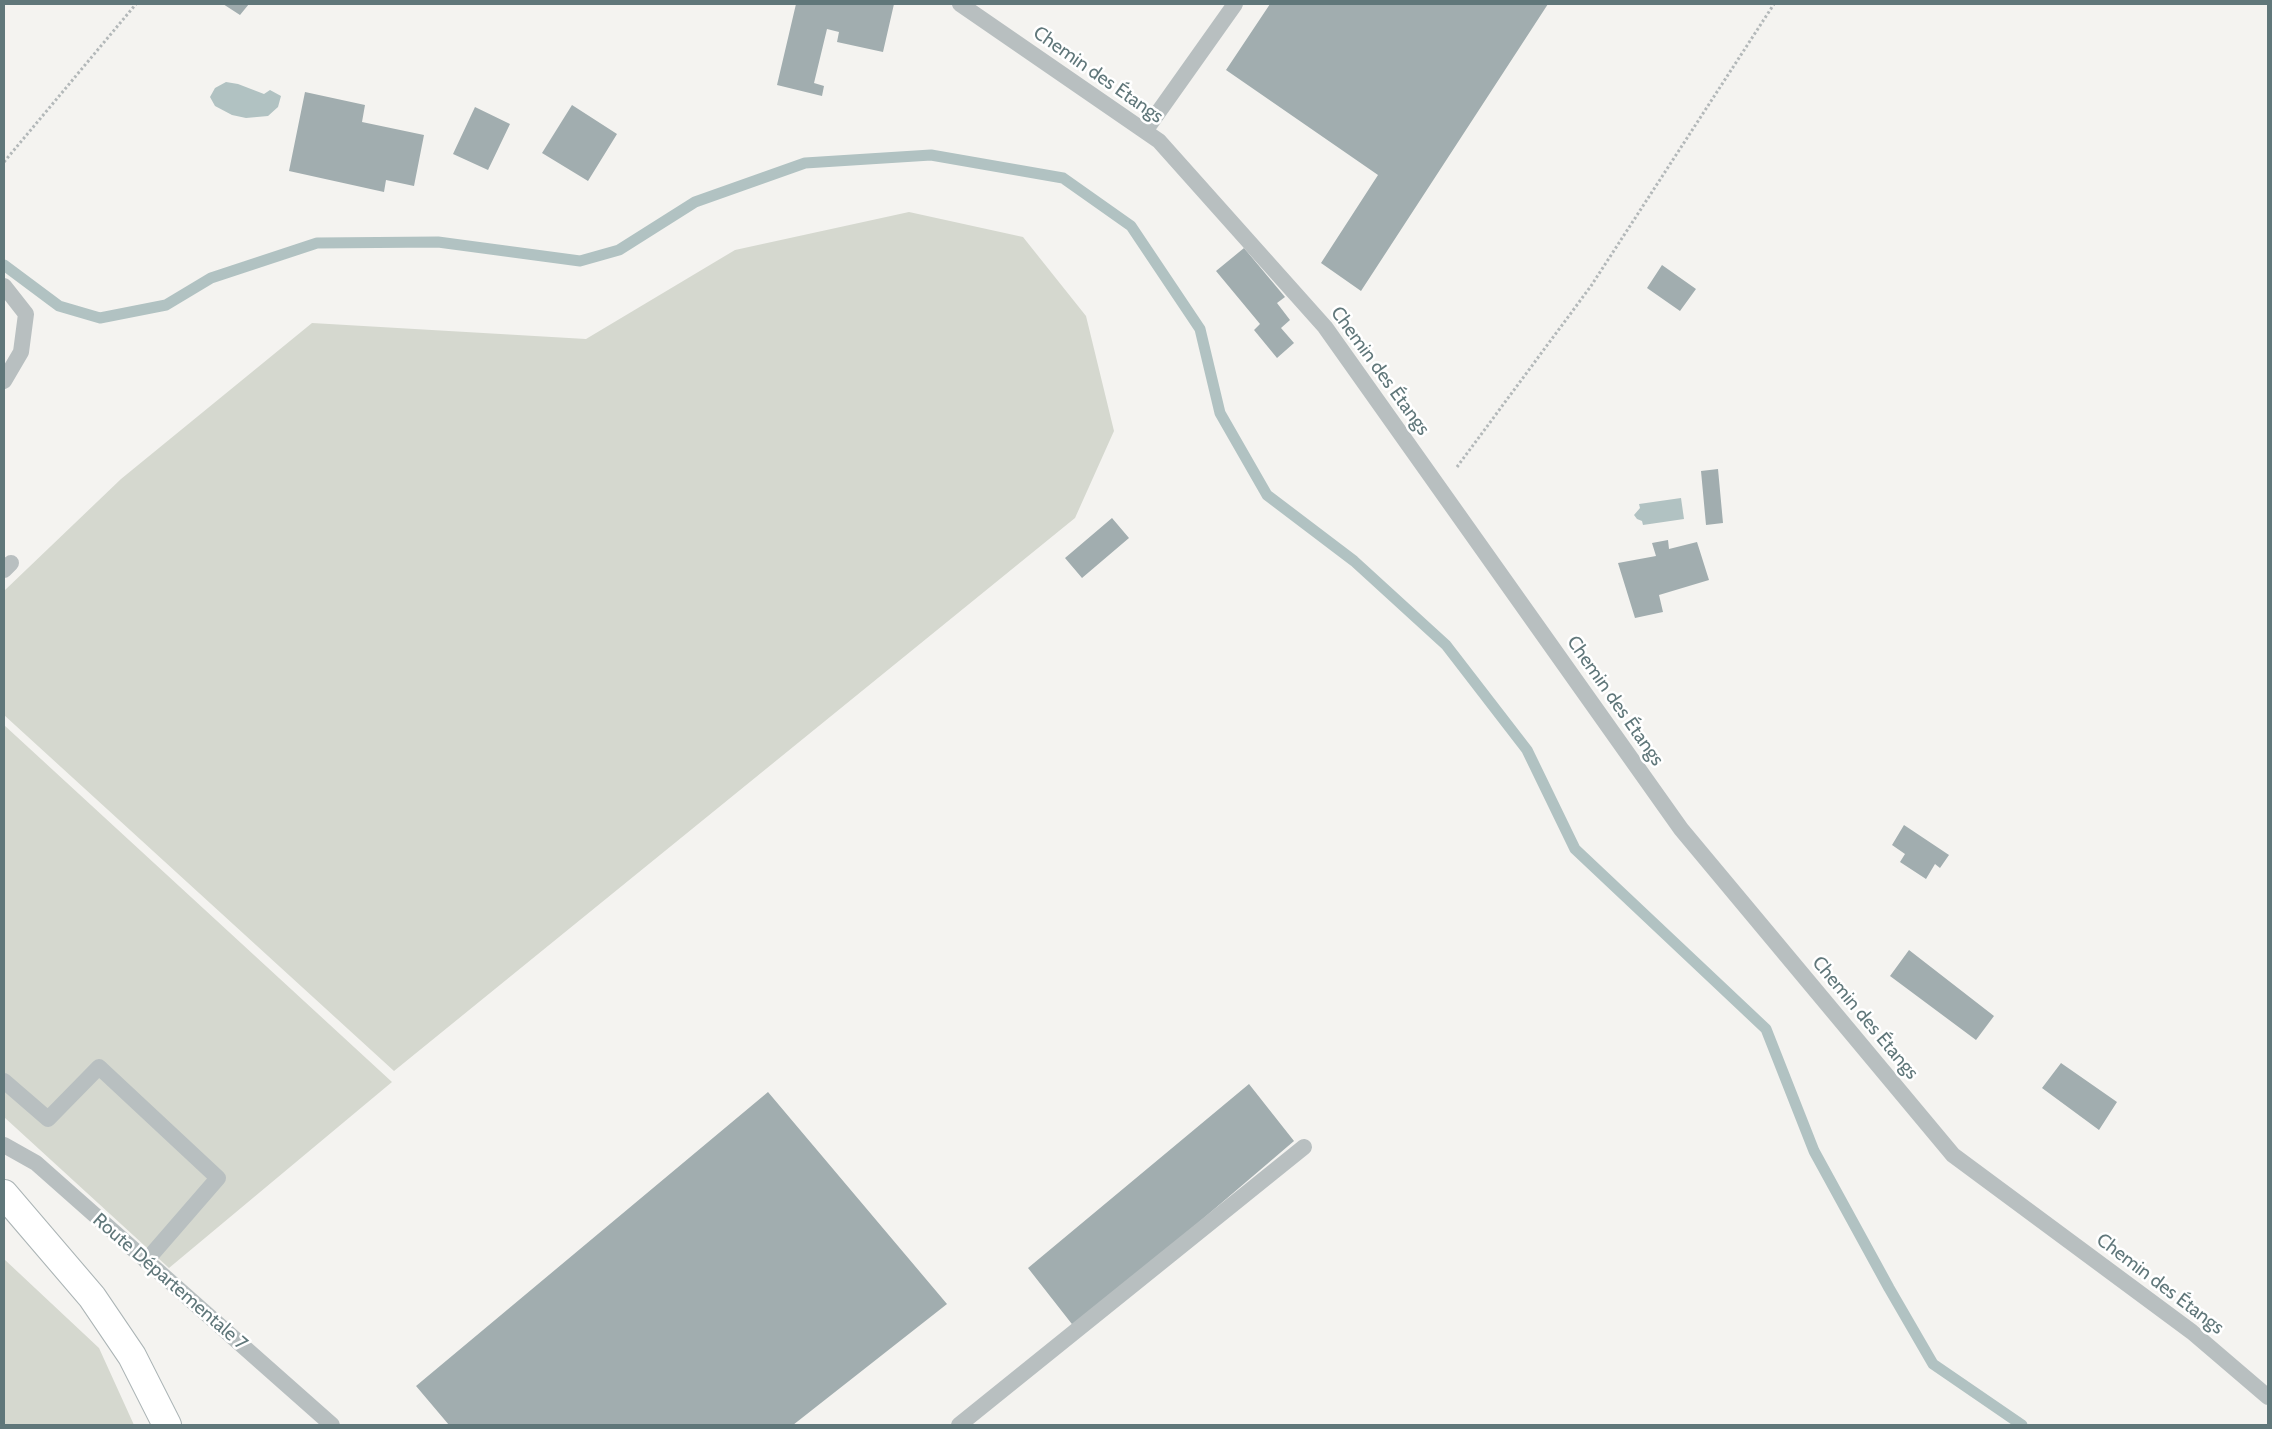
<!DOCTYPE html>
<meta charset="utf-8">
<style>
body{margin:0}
#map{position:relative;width:2272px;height:1429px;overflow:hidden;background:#f4f3f0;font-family:Cabin,sans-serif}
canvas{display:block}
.frame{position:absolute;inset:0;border:5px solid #60777a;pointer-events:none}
</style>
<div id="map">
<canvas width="2272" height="1429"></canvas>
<div class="frame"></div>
</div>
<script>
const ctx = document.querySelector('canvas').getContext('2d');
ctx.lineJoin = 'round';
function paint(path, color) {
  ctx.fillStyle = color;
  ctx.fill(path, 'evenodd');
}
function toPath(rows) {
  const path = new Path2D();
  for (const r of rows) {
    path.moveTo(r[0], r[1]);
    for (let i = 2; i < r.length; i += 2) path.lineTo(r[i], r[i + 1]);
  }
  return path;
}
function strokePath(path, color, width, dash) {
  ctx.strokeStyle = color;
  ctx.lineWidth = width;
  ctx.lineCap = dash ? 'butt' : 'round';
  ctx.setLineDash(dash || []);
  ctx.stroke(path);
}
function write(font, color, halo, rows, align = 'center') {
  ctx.font = font + ' Cabin,sans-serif';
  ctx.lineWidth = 5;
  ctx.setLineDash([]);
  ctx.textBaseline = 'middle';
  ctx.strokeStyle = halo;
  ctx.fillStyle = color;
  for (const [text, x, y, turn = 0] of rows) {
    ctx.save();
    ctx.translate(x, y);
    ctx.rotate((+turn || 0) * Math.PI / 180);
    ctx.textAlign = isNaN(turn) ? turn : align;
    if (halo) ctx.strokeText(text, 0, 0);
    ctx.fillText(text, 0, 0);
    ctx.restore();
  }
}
const green = toPath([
 [909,212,1023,237,1086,316,1114,431,1075,518,394,1071,4,715,4,591,121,479,312,323,586,339,735,250],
 [4,725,392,1082,169,1268,4,1117],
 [4,1259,99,1348,134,1425,4,1425]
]);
const water = toPath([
 [226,82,238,84,264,94,270,90,281,96,278,107,268,116,246,118,232,115,215,106,210,97,215,88],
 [1681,498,1684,519,1643,525,1642,521,1637,519,1634,515,1640,508,1639,504]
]);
const stream = toPath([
 [4,265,59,306,100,318,166,305,211,278,317,243,438,242,580,261,619,250,695,202,805,163,931,155,1063,178,1131,226,1200,329,1220,413,1267,495,1354,561,1446,645,1527,750,1575,849,1766,1029,1814,1151,1889,1288,1933,1364,2022,1425]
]);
const building = toPath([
 [223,4,249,4,240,15],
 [796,4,894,4,883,52,837,42,839,32,827,29,814,83,824,86,822,96,777,85],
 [1270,4,1548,4,1361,291,1321,263,1378,175,1226,70],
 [305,92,365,105,362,122,424,135,414,186,386,180,384,192,289,171],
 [572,105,617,134,588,181,542,153],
 [475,107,510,124,488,170,453,154],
 [1244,248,1285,297,1277,303,1290,320,1281,328,1294,343,1277,358,1254,330,1260,324,1216,271],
 [1662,265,1696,289,1680,311,1647,288],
 [1718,469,1723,523,1706,525,1701,471],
 [1112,518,1129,538,1082,578,1065,558],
 [1668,540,1669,549,1697,542,1709,580,1659,595,1663,612,1635,618,1618,563,1656,556,1652,543],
 [1904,825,1949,855,1940,868,1935,864,1926,879,1900,862,1905,854,1892,845],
 [1909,950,1994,1016,1976,1040,1890,976],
 [2061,1063,2117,1102,2099,1130,2042,1088],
 [1249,1084,1294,1141,1075,1328,1028,1268],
 [768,1092,947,1304,793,1425,449,1425,416,1386]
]);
const path = toPath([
 [4,162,136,4],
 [1457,467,1591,286,1774,4]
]);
const service = toPath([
 [960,4,1159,141,1325,327,1681,829,1953,1155,2192,1332,2268,1397],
 [1145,131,1235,4],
 [4,286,26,314,21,352,4,381],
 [4,570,11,563],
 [4,1081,48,1119,99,1067,218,1178,146,1261],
 [4,1145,36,1163,332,1425],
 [959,1425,1304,1147]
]);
const secondary = toPath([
 [4,1194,92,1297,132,1356,167,1425]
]);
const streetNames = [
 ["Chemin des Étangs",1098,75,35],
 ["Chemin des Étangs",1380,371,54],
 ["Chemin des Étangs",1615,701,55],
 ["Chemin des Étangs",1865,1018,50],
 ["Route Départementale 7",170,1282,41],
 ["Chemin des Étangs",2160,1284,37]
];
paint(green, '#d5d8cf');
paint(water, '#b1c2c2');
strokePath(stream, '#b1c2c2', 11);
paint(building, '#a1adaf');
strokePath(secondary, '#abb4b5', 30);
strokePath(path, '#b3b8b9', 3, [2.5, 2.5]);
strokePath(service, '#b8bfc0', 16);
strokePath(secondary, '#fff', 28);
write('19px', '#60777a', '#fff', streetNames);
</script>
